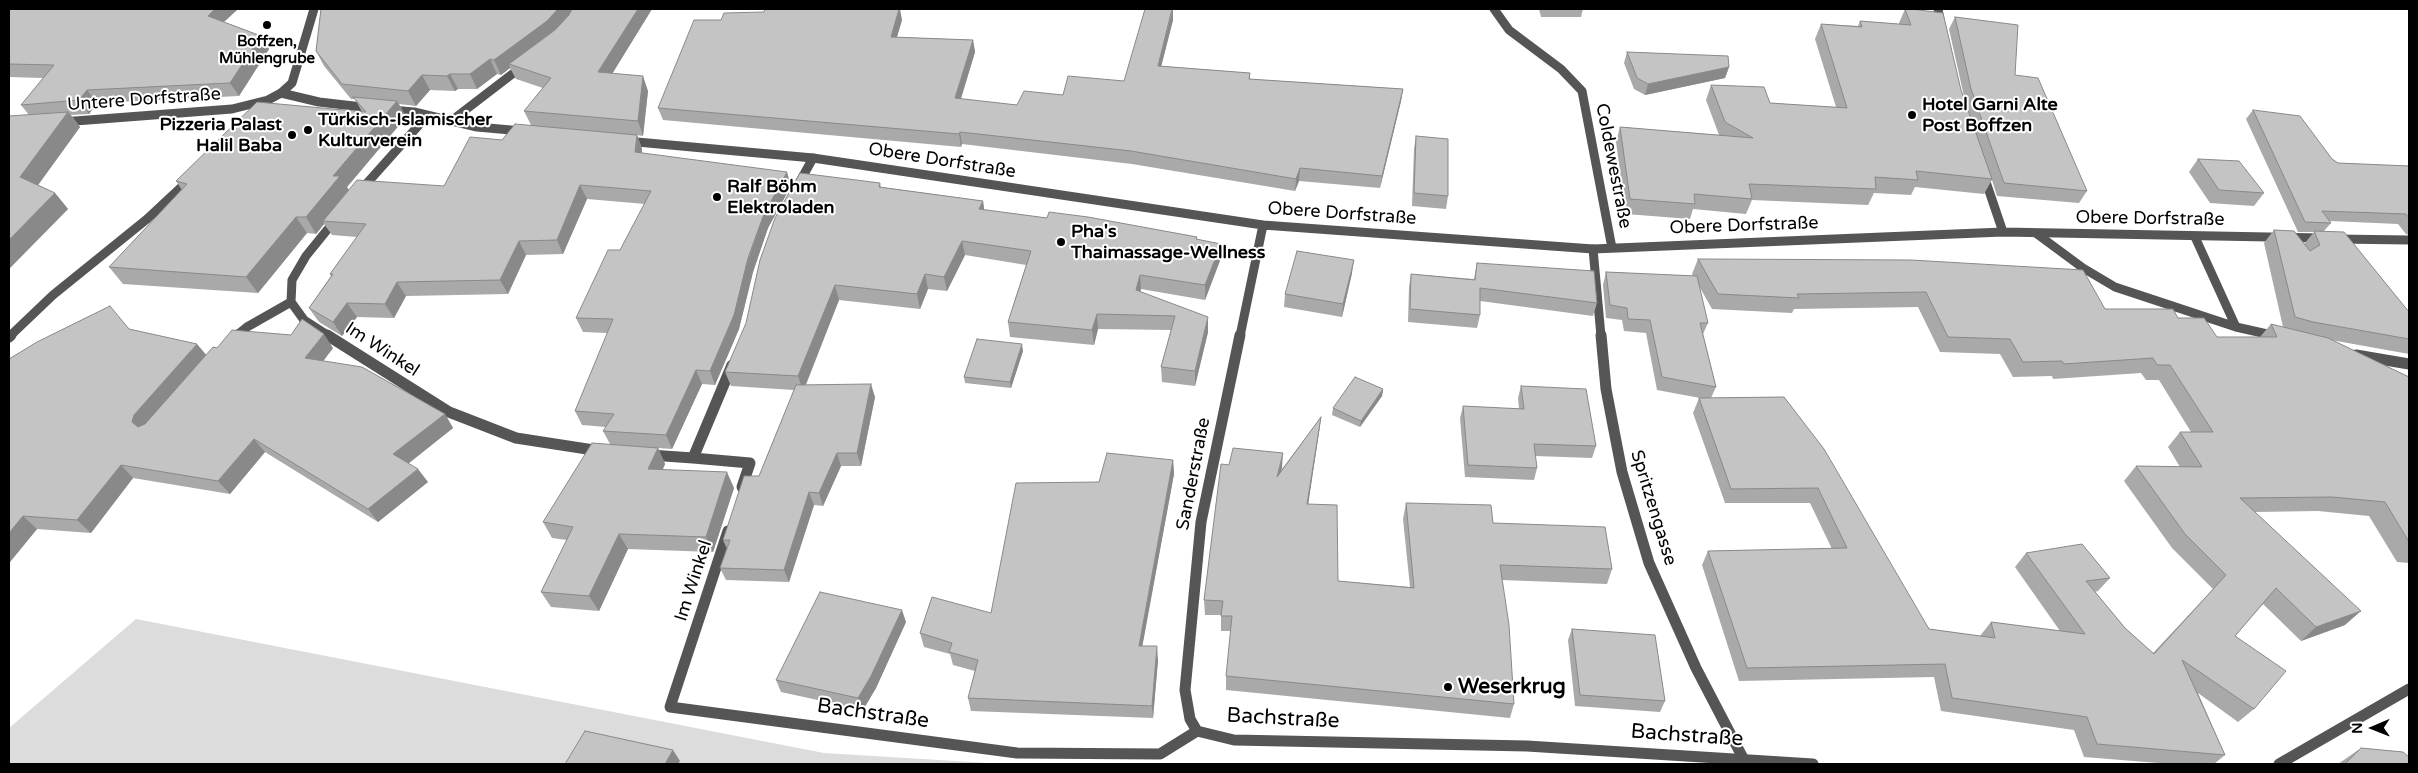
<!DOCTYPE html>
<meta charset="utf-8">
<style>
body{margin:0}
#map{position:relative;width:2418px;height:773px;overflow:hidden;background:#fff;font-family:"Varela Round",sans-serif}
canvas{display:block}
.frame{position:absolute;inset:0;border:10px solid #000;pointer-events:none}
.north{position:absolute;left:2348px;top:703px;width:50px;height:50px;-webkit-text-stroke:4px #fff;paint-order:stroke;rotate:269deg;font-size:14px;font-weight:700;line-height:20px;text-align:center;color:#000}
.north::after{content:'';display:block;margin:auto;width:18px;height:22px;background:#000;clip-path:polygon(50% 0,100% 100%,50% 72%,0 100%)}
</style>
<div id="map">
<canvas width="2418" height="773"></canvas>
<div class="frame"></div>
<div class="north">N</div>
</div>
<script>
const ctx = document.querySelector('canvas').getContext('2d');
ctx.lineJoin = 'round';
function paint(path, color) {
  ctx.fillStyle = color;
  ctx.fill(path, 'evenodd');
}
function toPath(rows) {
  const path = new Path2D();
  for (const r of rows) {
    path.moveTo(r[0], r[1]);
    for (let i = 2; i < r.length; i += 2) path.lineTo(r[i], r[i + 1]);
  }
  return path;
}
function strokePath(path, color, width, dash) {
  ctx.strokeStyle = color;
  ctx.lineWidth = width;
  ctx.lineCap = dash ? 'butt' : 'round';
  ctx.setLineDash(dash || []);
  ctx.stroke(path);
}
function write(font, color, halo, rows, align = 'center') {
  ctx.font = font + ' "Varela Round",sans-serif';
  ctx.lineWidth = 4;
  ctx.setLineDash([]);
  ctx.textBaseline = 'middle';
  ctx.strokeStyle = halo;
  ctx.fillStyle = color;
  for (const [text, x, y, turn = 0] of rows) {
    ctx.save();
    ctx.translate(x, y);
    ctx.rotate((+turn || 0) * Math.PI / 180);
    ctx.textAlign = isNaN(turn) ? turn : align;
    if (halo) ctx.strokeText(text, 0, 0);
    ctx.fillText(text, 0, 0);
    ctx.restore();
  }
}
const green = toPath([
 [136,619,824,753,988,763,9,764,9,728]
]);
const serviceFar1 = toPath([
 [451,121,524,65],
 [798,185,813,158],
 [360,191,427,116],
 [2037,234,2083,268,2115,287,2236,327,2276,336],
 [2195,237,2236,327],
 [1593,249,1601,336],
 [10,336,53,295,147,219,191,178],
 [236,336,247,327,291,302],
 [329,336,304,320,291,302,292,280,306,256,336,219]
]);
const service = toPath([
 [327,335,449,412,516,438,600,451],
 [1601,335,1606,389,1622,472,1649,563,1696,668,1744,760],
 [2271,335,2276,336],
 [9,337,11,335],
 [233,339,238,335],
 [2356,355,2409,364],
 [732,365,693,458,750,463,742,487],
 [650,455,693,458],
 [728,531,670,707,1017,753,1160,754,1197,731]
]);
const minorFar1 = toPath([
 [1494,9,1509,30,1561,69,1582,91,1612,248],
 [1938,9,1941,25],
 [281,93,319,102,371,108],
 [391,110,414,112,477,127,522,131],
 [626,141,813,158,1263,225,1593,249,2003,232,2322,238],
 [1984,176,2003,232],
 [2336,239,2409,240],
 [1240,336,1263,225]
]);
const minor = toPath([
 [1240,335,1201,522,1185,690,1190,719,1197,731,1234,740,1527,746,1813,764],
 [2279,764,2409,689]
]);
const tertiary = toPath([
 [62,122,232,109,268,100,281,93,292,83,314,9]
]);
const wall = toPath([
 [9,9,238,9,224,22,261,36,269,49,239,96,97,103,89,114,71,115,80,127,38,185,55,193,68,209,9,269,29,115,21,105,43,78,9,77],
 [321,9,652,9,612,74,648,91,643,136,637,135,642,149,642,153,791,186,768,228,753,272,739,329,715,385,702,384,672,449,658,448,665,464,663,469,734,488,713,552,628,549,599,611,551,607,541,592,567,540,552,538,543,522,610,444,603,431,606,427,582,425,575,411,608,333,583,332,576,318,620,250,645,204,587,199,563,254,526,255,508,294,406,296,394,318,357,317,342,336,319,322,309,308,331,276,330,274,357,237,332,235,324,224,316,234,307,233,258,293,123,284,109,267,182,190,176,181,362,112,355,99,351,99,324,66,316,51],
 [510,68,516,79,543,88,524,111,531,125,502,140,444,186,349,190,347,187,406,117,399,104,416,106,430,90,455,91,458,89,477,89,497,74,501,75],
 [1173,9,1173,20,1161,66,1250,73,1250,79,1403,89,1401,101,1380,188,1299,181,1295,191,1132,164,962,144,961,147,663,120,658,108,902,20,897,37,973,40,975,52,961,99,1017,105,1124,81],
 [1539,9,1583,9,1581,17,1541,17],
 [1905,9,1911,9,1961,90,1979,141,1965,101,1949,29,1955,17,2015,75,2087,191,2079,203,1997,196,1992,180,1984,194,1915,187,1911,195,1874,193,1868,205,1752,200,1746,214,1693,209,1690,219,1626,214,1616,142,1620,127,1719,135,1706,100,1711,85,1770,103,1836,107,1815,39,1821,24,1858,26,1860,21,1899,24,1899,23],
 [1627,52,1729,67,1725,78,1645,95,1634,89,1624,63],
 [2253,110,2338,163,2409,166,2409,235,2406,234,2398,224,2330,221,2331,223,2324,231,2409,312,2409,354,2331,340,2409,377,2409,563,2397,562,2369,516,2318,511,2255,512,2345,625,2301,641,2263,604,2235,636,2254,709,2238,722,2198,693,2225,755,2214,764,2171,764,2084,757,2074,730,1941,711,1934,677,1739,681,1702,565,1708,551,1832,549,1810,503,1725,503,1693,413,1699,398,1700,398,1657,390,1646,333,1624,331,1622,320,1606,318,1603,285,1606,272,1693,276,1692,274,1698,259,2178,318,2217,337,2260,337,2271,324,2283,327,2264,243,2274,230,2304,244,2314,232,2298,232,2246,119],
 [1699,286,1712,309,1792,313,1794,309,1918,307,1940,352,2000,354,2013,377,2052,376,2053,379,2141,373,2146,380,2159,380,2191,432,2180,432,2168,447,2180,467,2136,466,2124,481,2172,548,2213,589,2153,653,2125,628,2095,592,2098,591,2110,578,2026,553,2015,567,2060,631,1991,622,1980,636,1929,629,1784,397,1711,398,1716,387,1703,334,1708,323],
 [1416,136,1448,196,1446,209,1412,206,1414,149],
 [2198,159,2264,193,2254,206,2210,203,2189,172],
 [880,183,881,187,983,201,984,210,1197,237,1197,239,1221,258,1205,300,1141,289,1140,292,1208,332,1195,386,1162,382,1161,367,1171,330,1098,329,1094,345,1010,337,1008,322,1026,265,965,255,947,291,928,289,920,309,839,300,806,385,875,397,861,466,841,466,823,506,814,505,789,582,726,580,720,568,727,549,723,540,759,476,794,390,731,386,725,372],
 [1477,263,1597,303,1593,316,1480,301,1480,315,1477,328,1408,322,1409,287,1411,274,1474,279],
 [1352,273,1342,317,1284,307,1285,294],
 [130,330,206,356,217,348,333,348,323,361,445,414,453,428,408,463,428,482,378,522,265,452,230,494,133,478,91,533,37,529,10,562,9,562,9,359],
 [1023,351,1011,388,965,383,964,377],
 [1521,386,1596,446,1592,458,1535,456,1537,468,1534,480,1465,477,1460,418,1463,406,1519,409,1518,398],
 [1383,389,1382,396,1360,427,1332,415,1333,408],
 [1321,417,1319,432,1308,504,1338,581,1410,587,1403,519,1406,503,1493,523,1612,569,1607,584,1502,580,1514,704,1510,718,1226,690,1226,676,1231,631,1221,631,1221,615,1205,615,1204,600,1282,469],
 [1173,460,1174,474,1142,646,1158,660,1153,718,971,711,968,698,975,671,953,665,950,654,924,647,920,633,991,613,1099,482],
 [906,622,876,688,863,710,781,692,776,680],
 [1572,629,1665,701,1660,712,1575,706,1568,640],
 [2361,748,2409,764,2338,764]
]);
const shadedWall = toPath([
 [215,9,238,9,216,29,208,16],
 [558,9,572,9,565,22,509,64,510,68,501,75,494,60],
 [638,9,652,9,604,87,598,72],
 [899,9,900,9,902,20,893,50,891,37],
 [1173,9,1173,20,1158,79,1158,66],
 [261,36,269,49,239,96,230,83],
 [973,40,975,52,957,111,955,98],
 [490,59,497,74,477,89,470,74],
 [1729,67,1725,78,1645,95,1648,84],
 [450,74,458,89,455,91,447,76],
 [422,75,430,90,416,106,408,91],
 [643,76,648,91,643,136,638,121],
 [1403,89,1401,101,1380,188,1382,176],
 [87,90,97,103,89,114,79,100],
 [397,101,406,117,347,187,350,192,323,221,324,224,316,234,306,217,333,176],
 [68,112,80,127,33,192,20,177],
 [960,132,962,144,961,147,959,134],
 [637,135,642,149,640,166,635,152],
 [1300,168,1299,181,1295,191,1296,179],
 [787,172,791,186,768,228,753,272,739,329,715,385,710,371,764,214],
 [580,185,587,199,563,254,557,240],
 [55,193,68,209,9,269,9,240],
 [983,201,985,216,979,209],
 [296,217,307,233,258,293,246,277],
 [519,241,526,255,508,294,500,280],
 [962,241,965,255,947,291,944,277],
 [1221,244,1221,258,1205,300,1205,285],
 [1354,260,1352,273,1342,317,1343,304],
 [925,274,928,289,920,309,917,294],
 [1140,275,1141,289,1137,304,1136,290],
 [397,282,406,296,394,318,385,304],
 [835,285,839,300,803,391,798,376],
 [347,303,357,317,342,336,333,322],
 [1097,314,1098,329,1094,345,1092,330],
 [1208,317,1208,332,1195,386,1195,371],
 [324,334,333,348,315,372,305,358],
 [197,344,208,357,145,435,132,422,134,415],
 [1022,344,1023,351,1011,388,1010,382],
 [696,370,702,384,672,449,666,435],
 [871,384,875,397,861,466,857,453],
 [1383,389,1382,396,1360,427,1361,421],
 [445,414,453,428,403,468,393,454],
 [1321,417,1319,432,1306,519,1307,504],
 [254,439,265,452,230,494,218,481],
 [658,448,665,464,656,484,648,469],
 [837,453,841,466,823,506,819,493],
 [1283,453,1282,468,1276,492,1277,477],
 [1173,460,1174,474,1140,659,1139,646],
 [121,465,133,478,91,533,77,520],
 [418,469,428,482,378,522,368,509],
 [727,472,734,488,713,552,706,537],
 [809,492,814,505,789,582,784,570],
 [23,516,37,529,10,562,9,560,9,533],
 [619,534,628,549,599,611,589,596],
 [902,610,906,622,876,688,863,710,858,698],
 [2361,611,2345,625,2301,641,2316,627],
 [1157,646,1158,660,1153,718,1152,706],
 [673,750,680,761,678,764,665,764]
]);
const building = toPath([
 [9,9,215,9,208,16,261,36,230,83,87,90,79,100,21,105,54,65,9,64,9,9],
 [321,9,558,9,547,21,494,60,490,59,470,74,450,74,447,76,422,75,408,91,342,84,316,51,321,9],
 [572,9,638,9,598,72,643,76,638,121,524,111,551,78,509,64,555,30,569,15,572,9],
 [765,9,899,9,891,37,973,40,955,98,1017,105,1024,91,1063,95,1068,76,1124,81,1145,9,1172,9,1158,66,1250,73,1249,79,1403,89,1382,176,1300,168,1296,179,1131,151,960,132,959,134,658,108,694,20,721,20,724,13,764,12,765,9],
 [1905,9,1911,9,1943,13,1961,90,1992,179,1916,171,1918,180,1875,177,1876,189,1749,184,1752,199,1694,194,1695,204,1630,199,1620,127,1753,138,1725,122,1711,85,1764,87,1770,103,1847,108,1821,24,1862,27,1860,21,1911,25,1905,9],
 [1955,17,2018,25,2015,75,2038,78,2087,191,2004,183,1971,89,1955,17],
 [1627,52,1728,56,1729,67,1648,84,1637,78,1627,52],
 [353,97,397,101,333,176,340,176,306,217,296,217,246,277,109,267,187,184,176,181,257,102,366,112,353,97],
 [2253,110,2300,116,2332,159,2338,163,2409,166,2409,218,2406,214,2322,211,2331,223,2305,222,2253,110],
 [68,112,20,177,55,193,9,240,9,116,68,112],
 [515,124,637,135,635,152,787,172,764,214,748,258,734,315,710,371,696,370,666,435,603,431,614,414,575,411,613,319,576,318,608,250,620,250,651,191,580,185,557,240,519,241,500,280,397,282,385,304,347,303,333,322,309,308,333,274,330,274,366,224,323,221,357,180,444,186,470,137,502,140,515,124],
 [1416,136,1448,139,1448,196,1414,193,1416,136],
 [2198,159,2239,161,2264,193,2219,190,2198,159],
 [800,173,880,183,879,187,983,201,979,209,1047,218,1049,212,1088,217,1197,237,1196,239,1221,244,1205,285,1140,275,1136,290,1208,317,1195,371,1161,367,1175,316,1097,314,1092,330,1008,322,1031,251,962,241,944,277,925,274,917,294,835,285,798,376,725,372,746,323,760,260,775,218,800,173],
 [2274,230,2294,231,2310,251,2320,245,2314,231,2344,232,2409,312,2409,339,2313,322,2295,317,2274,230],
 [1297,251,1354,260,1343,304,1285,294,1297,251],
 [1698,259,1911,260,2083,270,2105,309,2173,309,2178,318,2204,318,2217,337,2277,337,2271,324,2328,338,2409,377,2409,542,2385,502,2332,497,2240,498,2361,611,2316,627,2276,588,2235,636,2286,671,2254,709,2182,660,2225,755,2097,744,2087,717,1952,698,1945,664,1747,668,1708,551,1847,548,1818,488,1731,489,1699,398,1784,397,1824,449,1929,629,1995,638,1991,622,2085,634,2026,553,2082,544,2110,578,2086,581,2125,628,2154,654,2226,575,2185,534,2136,466,2202,467,2180,432,2213,432,2170,365,2157,365,2153,358,2064,364,2062,361,2023,362,2010,339,1948,337,1926,292,1797,294,1799,298,1718,294,1698,259],
 [1477,263,1594,271,1597,303,1480,288,1480,315,1410,309,1411,274,1475,280,1477,263],
 [1606,272,1697,276,1708,323,1700,323,1716,387,1662,377,1650,320,1628,319,1627,308,1610,305,1606,272],
 [110,306,129,329,197,344,134,415,132,422,138,427,145,424,213,347,217,348,232,330,291,335,302,319,324,334,305,358,362,367,445,414,393,454,418,469,368,509,254,439,218,481,121,465,77,520,23,516,9,533,9,359,37,342,110,306],
 [977,339,1022,344,1010,382,964,377,977,339],
 [1355,377,1383,389,1361,421,1333,408,1355,377],
 [871,384,857,453,837,453,819,493,809,492,784,570,720,568,730,540,723,540,744,476,759,476,796,385,871,384],
 [1521,386,1586,389,1596,446,1534,444,1537,468,1468,465,1463,406,1524,409,1521,386],
 [1321,417,1307,504,1337,505,1338,581,1414,588,1406,503,1491,505,1493,523,1605,527,1612,569,1500,565,1509,625,1514,704,1226,676,1232,616,1221,616,1223,601,1204,600,1221,464,1229,465,1233,448,1283,453,1277,477,1321,417],
 [592,443,658,448,648,469,727,472,706,537,619,534,589,596,541,592,573,527,543,522,592,443],
 [1107,453,1173,460,1139,646,1157,646,1152,706,968,698,978,660,949,652,952,643,920,633,932,597,991,613,1016,483,1099,482,1107,453],
 [820,592,902,610,871,676,858,698,776,680,820,592],
 [1572,629,1655,635,1665,701,1580,695,1572,629],
 [585,731,673,750,665,764,565,764,585,731],
 [2361,748,2403,752,2409,757,2409,764,2345,764,2361,748]
]);
const markers = [
 [267,25,5,"#000"],
 [1912,115,5,"#000"],
 [308,130,5,"#000"],
 [292,135,5,"#000"],
 [717,197,5,"#000"],
 [1061,242,5,"#000"],
 [1448,687,5,"#000"]
];
const farPoinames = [
 ["Boffzen,",267,42],
 ["Mühlengrube",267,59]
];
const streetNames = [
 ["Untere Dorfstraße",144,100,-4],
 ["Obere Dorfstraße",942,161,9],
 ["Coldewestraße",1613,166,79],
 ["Obere Dorfstraße",1342,214,4],
 ["Obere Dorfstraße",2150,219,1],
 ["Obere Dorfstraße",1744,226,-2],
 ["Im Winkel",382,350,33],
 ["Sanderstraße",1194,474,-79],
 ["Spritzengasse",1653,508,73],
 ["Im Winkel",694,581,-72]
];
const poiNames = [
 ["Hotel Garni Alte",1922,105],
 ["Post Boffzen",1922,126],
 ["Türkisch-Islamischer",318,120],
 ["Kulturverein",318,141],
 ["Pizzeria Palast",282,125,"right"],
 ["Halil Baba",282,146,"right"],
 ["Ralf Böhm",727,187],
 ["Elektroladen",727,208],
 ["Pha's",1071,232],
 ["Thaimassage-Wellness",1071,253]
];
const nearPoinames = [
 ["Weserkrug",1458,687]
];
const nearStreetnames = [
 ["Bachstraße",873,714,8],
 ["Bachstraße",1283,719,3],
 ["Bachstraße",1687,736,4]
];
paint(green, '#dcdcdc');
strokePath(serviceFar1, '#555', 9);
strokePath(service, '#555', 11);
strokePath(minorFar1, '#555', 9);
strokePath(minor, '#555', 11);
strokePath(tertiary, '#555', 9);
paint(wall, '#a9a9a9');
paint(shadedWall, '#898989');
paint(building, '#c4c4c4');
strokePath(building, '#898989', 1);
for (const [x, y, r, color] of markers) {
  const dot = new Path2D();
  dot.arc(x, y, r, 0, 2 * Math.PI);
  ctx.fillStyle = color;
  ctx.fill(dot);
  strokePath(dot, '#fff', 2);
}
write('bold 15px', '#000', '#fff', farPoinames);
write('18px', '#000', '#fff', streetNames);
write('bold 18px', '#000', '#fff', poiNames, 'left');
write('bold 21px', '#000', '#fff', nearPoinames, 'left');
write('21px', '#000', '#fff', nearStreetnames);
</script>
